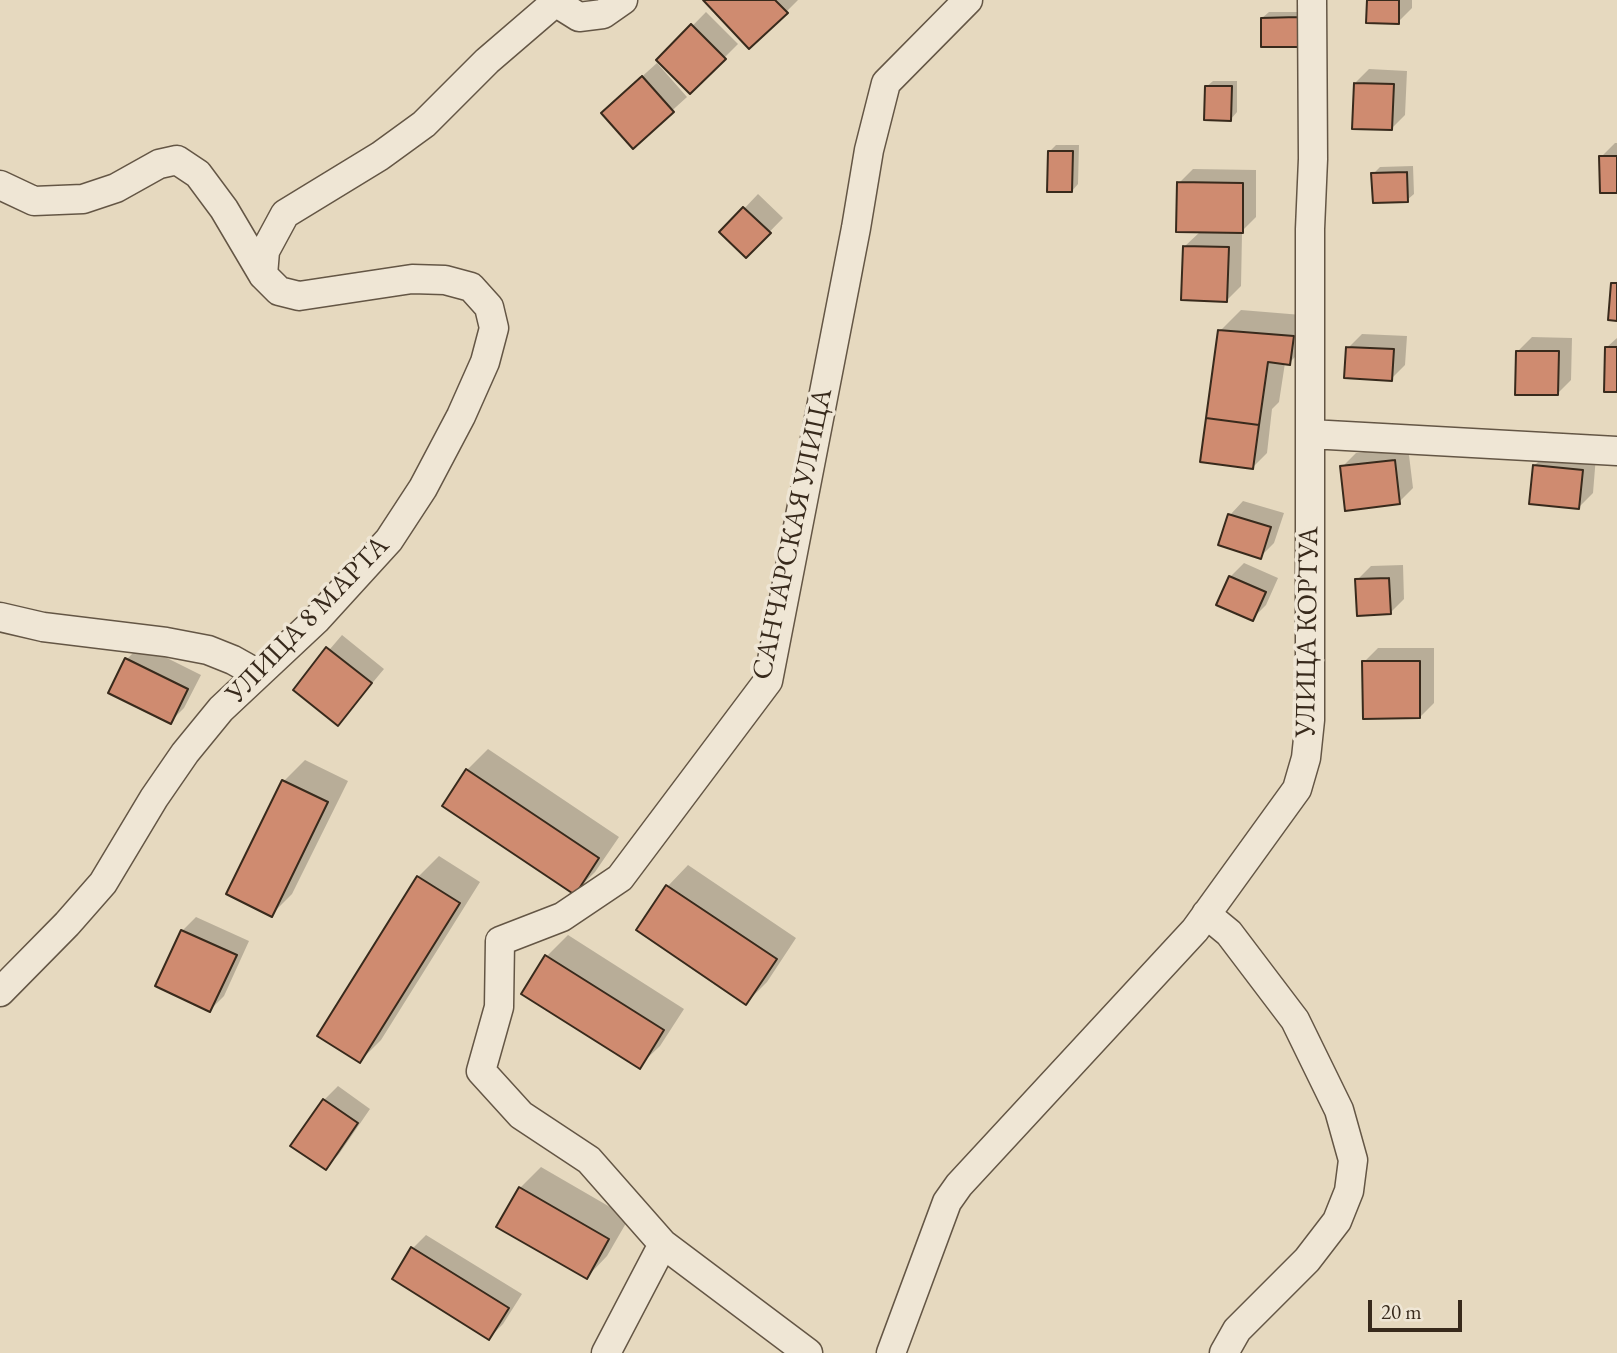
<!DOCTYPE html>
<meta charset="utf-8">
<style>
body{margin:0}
#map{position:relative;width:1617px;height:1353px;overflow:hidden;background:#e6d9bf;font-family:"EB Garamond",serif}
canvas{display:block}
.scale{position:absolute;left:1368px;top:1300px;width:94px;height:32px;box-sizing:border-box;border:4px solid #382a1c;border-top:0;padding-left:9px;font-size:21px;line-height:24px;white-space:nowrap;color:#382a1c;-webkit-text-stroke:5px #efe6d5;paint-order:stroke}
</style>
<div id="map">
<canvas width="1617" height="1353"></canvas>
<div class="scale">20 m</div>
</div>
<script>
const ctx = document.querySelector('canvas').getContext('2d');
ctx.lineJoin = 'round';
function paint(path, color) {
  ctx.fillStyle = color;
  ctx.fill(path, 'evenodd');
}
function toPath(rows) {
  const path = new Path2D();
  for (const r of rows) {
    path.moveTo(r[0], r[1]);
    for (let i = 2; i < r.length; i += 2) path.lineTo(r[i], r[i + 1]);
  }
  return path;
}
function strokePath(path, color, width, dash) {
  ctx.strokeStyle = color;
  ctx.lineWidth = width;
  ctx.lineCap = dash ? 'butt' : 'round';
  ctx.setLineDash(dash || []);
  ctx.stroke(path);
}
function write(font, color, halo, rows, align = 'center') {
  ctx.font = font + ' "EB Garamond",serif';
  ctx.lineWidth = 7;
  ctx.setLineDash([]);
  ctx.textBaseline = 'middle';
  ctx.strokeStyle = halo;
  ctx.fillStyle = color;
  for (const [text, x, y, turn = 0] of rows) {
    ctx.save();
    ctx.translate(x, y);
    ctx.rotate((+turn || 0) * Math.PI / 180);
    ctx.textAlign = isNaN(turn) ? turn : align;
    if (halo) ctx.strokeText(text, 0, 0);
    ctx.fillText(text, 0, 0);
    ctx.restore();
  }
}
const shadow = toPath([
 [705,0,798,0,786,12],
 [1369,0,1412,0,1412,8,1398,22],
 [706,12,738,44,690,92,659,60],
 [1269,12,1304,12,1304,39,1262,18],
 [657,63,687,97,633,146,617,99],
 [1369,69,1407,71,1405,115,1391,129,1355,83],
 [1213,81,1237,81,1237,112,1231,119,1206,87],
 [1615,143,1617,143,1617,191,1601,157],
 [1056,145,1079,145,1078,184,1072,191,1050,151],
 [1413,166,1414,194,1407,200,1373,174,1380,167],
 [1193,169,1256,170,1256,217,1239,234,1242,234,1241,286,1227,300,1185,246,1201,231,1179,183],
 [758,194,783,218,746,256,722,232],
 [1241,310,1314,316,1310,342,1289,363,1285,363,1279,402,1272,409,1267,453,1253,467,1220,331],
 [1362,334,1407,336,1405,365,1391,379,1348,348],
 [1532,337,1572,338,1571,380,1557,394,1518,351],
 [1617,338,1617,390,1607,347],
 [1408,447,1413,488,1399,502,1342,467,1356,453],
 [1548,452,1596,456,1593,493,1579,507,1534,466],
 [1243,501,1284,513,1274,543,1260,557,1230,515],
 [1244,563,1278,578,1266,605,1252,619,1230,577],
 [1403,565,1404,599,1390,613,1357,580,1371,566],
 [342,635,384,669,338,724,295,690],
 [141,645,201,675,184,708,170,722,110,692,127,659],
 [1378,648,1434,648,1434,703,1420,717,1364,662],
 [488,749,619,837,595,872,574,893,467,770],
 [305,760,348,781,292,894,271,915,228,893,284,781],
 [439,856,480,882,381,1040,360,1061,418,877],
 [688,865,796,938,767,982,746,1003,668,886],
 [196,917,249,941,224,996,210,1010,182,931],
 [568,935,684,1009,660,1046,639,1066,524,993,547,956],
 [338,1086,370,1109,339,1154,326,1167,324,1100],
 [541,1167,629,1218,607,1256,587,1277,520,1188],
 [426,1235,522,1294,503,1324,489,1338,412,1249]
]);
const building = toPath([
 [703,0,775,0,788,13,749,49,703,0],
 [1367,0,1399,0,1399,24,1366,23,1367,0],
 [1298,17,1299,47,1261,47,1261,18,1298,17],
 [691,24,726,59,690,94,656,60,691,24],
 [642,76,674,112,633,149,601,113,642,76],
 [1354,83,1394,84,1392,130,1352,129,1354,83],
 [1205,86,1232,86,1231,121,1204,120,1205,86],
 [1048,151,1073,151,1072,192,1047,192,1048,151],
 [1599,156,1617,156,1617,193,1600,193,1599,156],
 [1407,172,1408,202,1373,203,1371,173,1407,172],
 [1177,182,1243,183,1243,233,1176,232,1177,182],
 [743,207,771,233,746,258,719,232,743,207],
 [1183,246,1229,247,1227,302,1181,300,1183,246],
 [1611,283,1617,283,1617,321,1608,320,1611,283],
 [1218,330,1294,336,1290,365,1268,362,1259,425,1206,418,1218,330],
 [1346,347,1394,349,1392,381,1344,378,1346,347],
 [1605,347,1617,347,1617,392,1604,392,1605,347],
 [1516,351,1559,351,1558,395,1515,395,1516,351],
 [1206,418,1259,425,1253,469,1200,462,1206,418],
 [1395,460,1400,504,1345,511,1340,466,1395,460],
 [1533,465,1583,470,1579,509,1529,504,1533,465],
 [1228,514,1271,527,1261,559,1218,545,1228,514],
 [1229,576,1266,592,1253,621,1216,605,1229,576],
 [1389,578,1391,614,1357,616,1355,579,1389,578],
 [326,647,372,683,338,726,293,690,326,647],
 [125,658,188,689,171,724,108,693,125,658],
 [1362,661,1420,661,1420,718,1363,719,1362,661],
 [466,769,599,858,575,895,442,806,466,769],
 [282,780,328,802,272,917,226,894,282,780],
 [417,876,460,903,360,1063,317,1036,417,876],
 [666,885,777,959,746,1005,636,930,666,885],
 [181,930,237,955,210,1012,155,986,181,930],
 [545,955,664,1030,640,1069,521,994,545,955],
 [323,1099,358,1123,326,1170,290,1146,323,1099],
 [519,1187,609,1239,587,1279,496,1227,519,1187],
 [411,1247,509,1308,489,1340,392,1279,411,1247]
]);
const minor = toPath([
 [561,0,563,7,579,17,603,14,623,0],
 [0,185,34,201,83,199,116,188,159,164,177,160,198,174,224,209,263,275],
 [1310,434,1617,451],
 [0,617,43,627,166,642,208,650,233,660,258,674],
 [1206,914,1229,933,1295,1020,1339,1110,1353,1160,1349,1191,1337,1221,1307,1260,1237,1330,1224,1353],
 [0,992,67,924,103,883,154,798,185,753,221,709,316,620,389,540,423,488,461,416,485,362,494,328,489,307,471,287,445,280,412,279,299,296,279,291,263,275,265,251,285,214,380,156,424,124,487,61,558,0],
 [606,1353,663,1244],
 [808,1353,663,1244,589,1160,521,1115,481,1071,499,1007,500,941,562,917,620,878,768,681,856,228,869,150,886,83,968,0],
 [891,1353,947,1202,959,1185,1195,930,1297,789,1306,758,1310,720,1310,229,1313,159,1312,0]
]);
const streetNames = [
 ["САНЧАРСКАЯ УЛИЦА",793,534,-78],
 ["УЛИЦА 8 МАРТА",308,620,-46],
 ["УЛИЦА КОРТУА",1308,632,-89]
];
paint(shadow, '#0003');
paint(building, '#cf8b70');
strokePath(building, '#382a1c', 2);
strokePath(minor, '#645645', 31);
strokePath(minor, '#efe6d5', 28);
write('28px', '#382a1c', '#efe6d5', streetNames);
</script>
